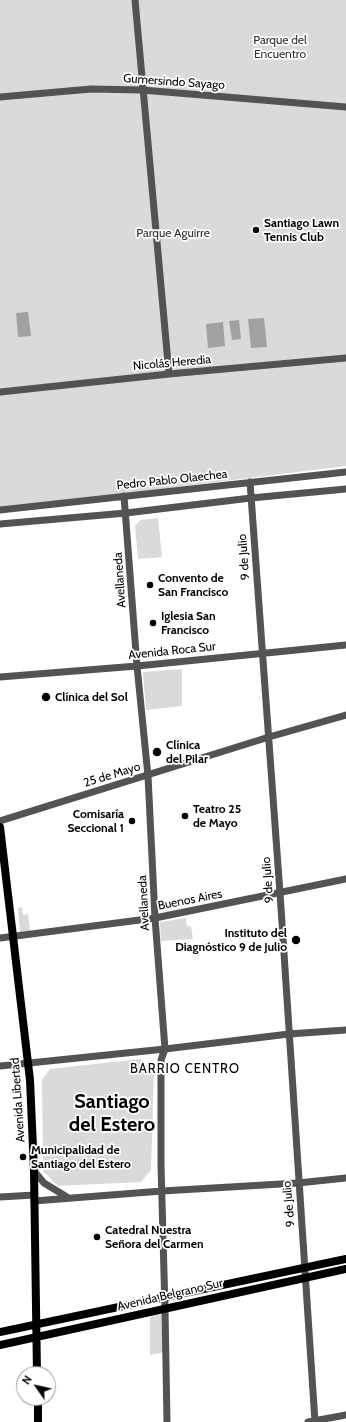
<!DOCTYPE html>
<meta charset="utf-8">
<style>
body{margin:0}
#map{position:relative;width:346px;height:1422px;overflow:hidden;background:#fff;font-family:Cabin,sans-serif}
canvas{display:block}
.north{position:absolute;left:16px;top:1366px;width:40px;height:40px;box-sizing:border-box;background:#fff;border:1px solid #999;border-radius:50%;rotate:304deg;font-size:11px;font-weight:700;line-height:16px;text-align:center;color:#000}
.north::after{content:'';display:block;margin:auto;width:14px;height:18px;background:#000;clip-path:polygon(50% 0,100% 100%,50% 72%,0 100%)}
</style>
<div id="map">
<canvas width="346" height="1422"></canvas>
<div class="north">N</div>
</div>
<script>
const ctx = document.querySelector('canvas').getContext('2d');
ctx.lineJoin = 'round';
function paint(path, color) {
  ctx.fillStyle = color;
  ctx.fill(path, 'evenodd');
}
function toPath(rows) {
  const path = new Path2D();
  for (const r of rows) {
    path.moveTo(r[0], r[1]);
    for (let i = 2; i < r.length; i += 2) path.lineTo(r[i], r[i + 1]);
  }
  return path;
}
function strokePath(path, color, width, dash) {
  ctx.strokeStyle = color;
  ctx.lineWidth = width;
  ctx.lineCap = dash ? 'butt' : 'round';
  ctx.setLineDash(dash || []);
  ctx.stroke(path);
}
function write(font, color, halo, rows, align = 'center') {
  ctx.font = font + ' Cabin,sans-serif';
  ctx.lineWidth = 3.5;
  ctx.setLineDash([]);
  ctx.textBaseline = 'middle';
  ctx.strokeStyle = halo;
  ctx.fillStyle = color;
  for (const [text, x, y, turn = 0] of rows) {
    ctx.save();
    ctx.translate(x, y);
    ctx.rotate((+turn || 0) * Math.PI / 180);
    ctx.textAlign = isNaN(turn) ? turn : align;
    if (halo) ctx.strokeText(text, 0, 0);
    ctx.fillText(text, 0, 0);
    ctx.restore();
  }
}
const green = toPath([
 [0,0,346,0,346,466,0,509],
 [158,518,162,557,138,559,135,526,140,520],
 [182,669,182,706,146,710,143,672],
 [22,907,23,915,28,914,30,931,20,932,18,908],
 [186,918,187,926,191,926,193,939,161,941,160,922],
 [140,1059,154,1071,151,1170,141,1182,58,1186,43,1171,42,1080,50,1069],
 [164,1313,165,1352,150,1355,150,1317]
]);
const water = toPath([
 [28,312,31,336,18,337,16,313],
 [264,318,267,347,251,348,248,319],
 [239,320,241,339,232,340,229,321],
 [223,322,225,346,208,348,206,324]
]);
const minor = toPath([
 [135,0,169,374],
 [0,97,91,89,142,90,346,107],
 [0,392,169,374,346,358],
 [250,482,280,893,315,1422],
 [124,496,137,666,148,776,155,918,165,1049,161,1060,161,1165,165,1309,167,1422],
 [0,510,346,472],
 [0,524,126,513,251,498,346,489],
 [0,677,137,666,346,645],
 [0,821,269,737,346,715],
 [0,938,155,918,346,879],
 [0,1066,165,1049,289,1034,346,1030],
 [34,1171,44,1183,67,1197],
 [0,1197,34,1195],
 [34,1201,162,1191,298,1183,346,1178],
 [308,1422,346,1415]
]);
const major = toPath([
 [0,827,30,1080,34,1171,37,1374],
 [0,1332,346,1259],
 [0,1345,346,1269],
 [38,1398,38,1422]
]);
const markers = [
 [256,230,4,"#000"],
 [150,585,4,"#000"],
 [153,623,4,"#000"],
 [46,697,5,"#000"],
 [157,752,5,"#000"],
 [185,816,4,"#000"],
 [132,821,4,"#000"],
 [296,940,5,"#000"],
 [23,1157,4,"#000"],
 [97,1237,4,"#000"]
];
const parkNames = [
 ["Parque del",280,40],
 ["Encuentro",280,54],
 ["Parque Aguirre",173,233]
];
const streetNames = [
 ["Gumersindo Sayago",174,82,4],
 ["Nicolás Heredia",172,363,-5],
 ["Pedro Pablo Olaechea",172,480,-6],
 ["9 de Julio",244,557,-94],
 ["Avellaneda",120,580,-94],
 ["Avenida Roca Sur",172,651,-6],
 ["25 de Mayo",112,775,-17],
 ["9 de Julio",268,880,-94],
 ["Buenos Aires",190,900,-11],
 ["Avellaneda",144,903,-93],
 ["Avenida Libertad",18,1100,-94],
 ["9 de Julio",289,1204,-95],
 ["Avenida Belgrano Sur",170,1295,-13]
];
const poiNames = [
 ["Santiago Lawn",264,223],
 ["Tennis Club",264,237],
 ["Convento de",158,578],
 ["San Francisco",158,592],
 ["Iglesia San",161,616],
 ["Francisco",161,630],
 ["Clínica del Sol",55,697],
 ["Clínica",166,745],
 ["del Pilar",166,759],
 ["Teatro 25",193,809],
 ["de Mayo",193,823],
 ["Comisaría",124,814,"right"],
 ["Seccional 1",124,828,"right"],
 ["Instituto del",287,933,"right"],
 ["Diagnóstico 9 de Julio",287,947,"right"],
 ["Municipalidad de",31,1150],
 ["Santiago del Estero",31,1164],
 ["Catedral Nuestra",105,1230],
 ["Señora del Carmen",105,1244]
];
const neighbourhoodNames = [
 ["BARRIO CENTRO",185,1069]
];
const townNames = [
 ["Santiago",112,1102],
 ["del Estero",112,1125]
];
paint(green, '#dadada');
paint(water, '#a1a1a1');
strokePath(minor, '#535353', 7);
strokePath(major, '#000', 8);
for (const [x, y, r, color] of markers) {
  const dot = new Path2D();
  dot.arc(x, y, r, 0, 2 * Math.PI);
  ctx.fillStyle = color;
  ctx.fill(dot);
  strokePath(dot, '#fff', 1.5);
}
write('12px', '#313131', '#fff', parkNames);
write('12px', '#000', '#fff', streetNames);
write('bold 12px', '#000', '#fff', poiNames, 'left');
ctx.letterSpacing = '1px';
write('13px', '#000', '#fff', neighbourhoodNames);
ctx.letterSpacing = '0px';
write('bold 20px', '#000', '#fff', townNames);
</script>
